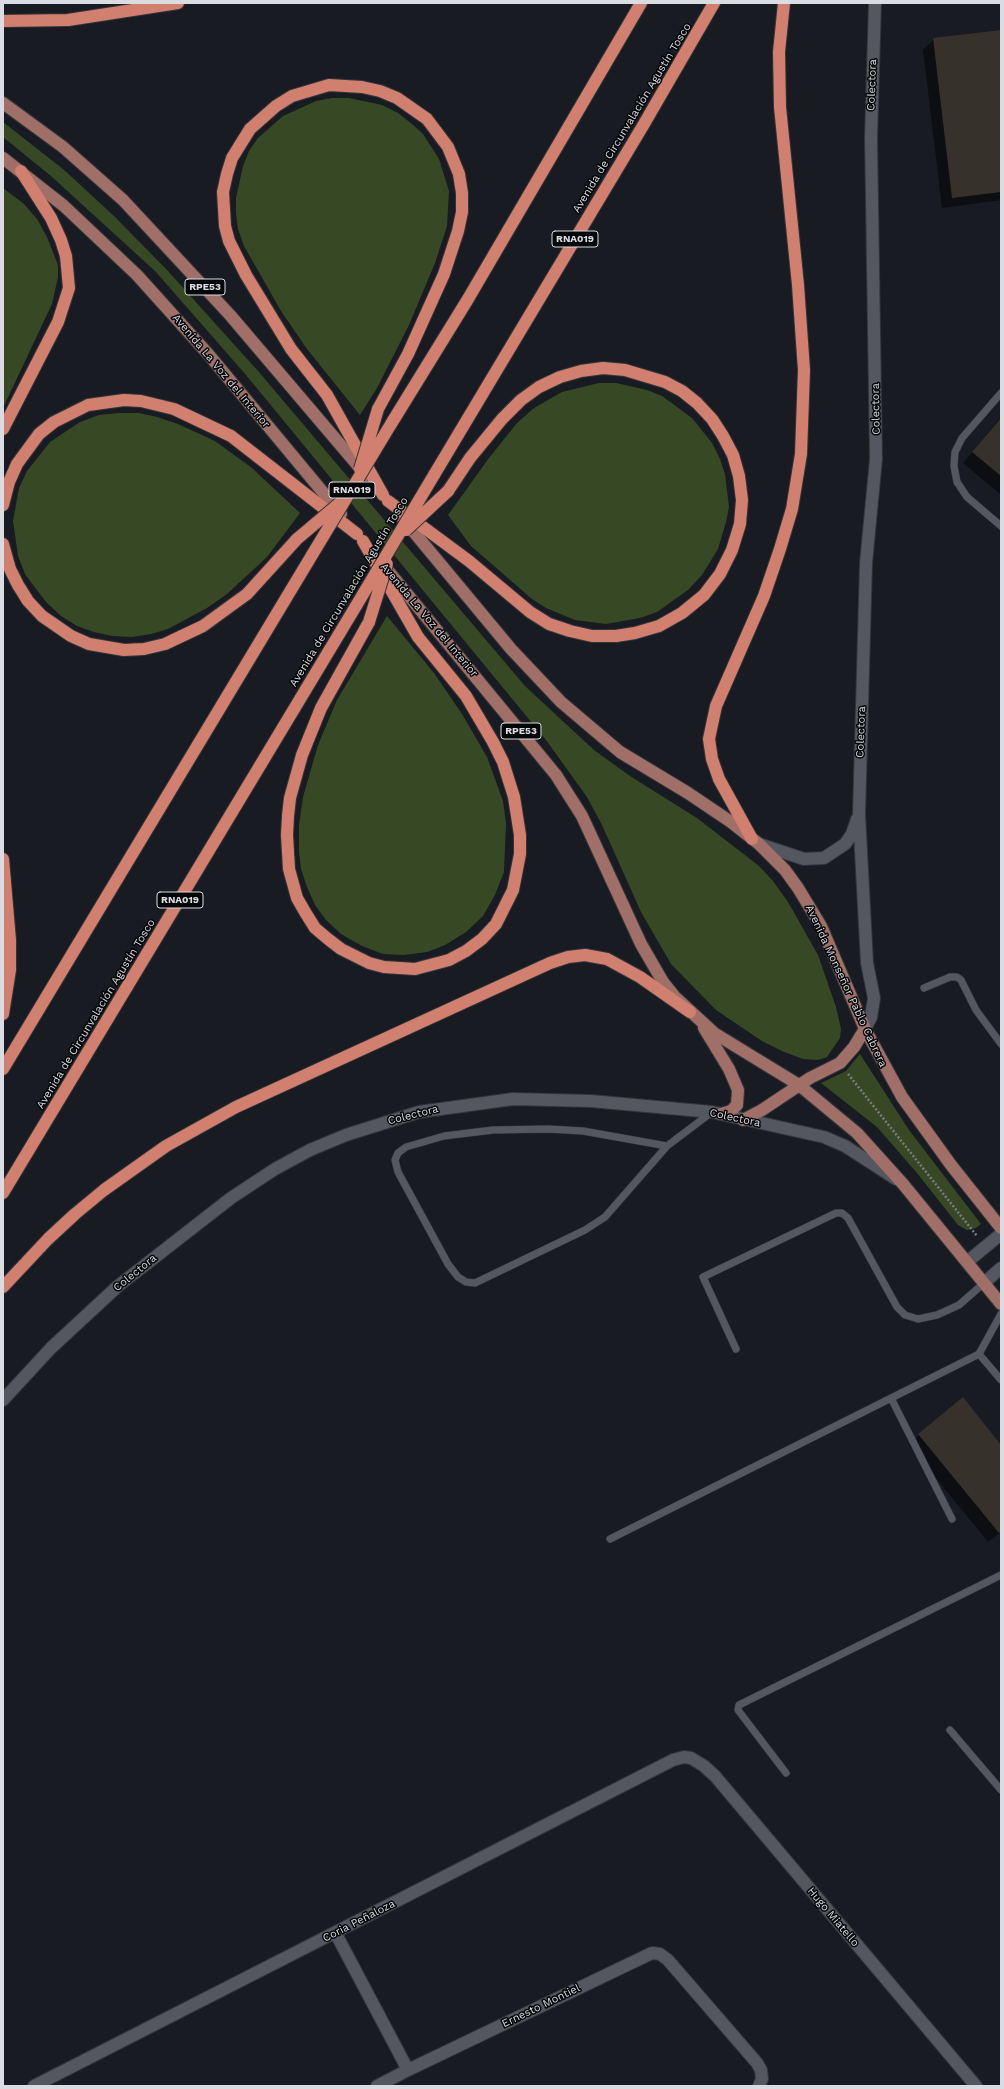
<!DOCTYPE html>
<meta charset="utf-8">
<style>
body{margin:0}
#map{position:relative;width:1004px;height:2089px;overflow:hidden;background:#181b22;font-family:"Work Sans",sans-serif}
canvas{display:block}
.frame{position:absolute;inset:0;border:4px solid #dadce1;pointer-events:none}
</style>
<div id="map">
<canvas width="1004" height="2089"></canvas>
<div class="frame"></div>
</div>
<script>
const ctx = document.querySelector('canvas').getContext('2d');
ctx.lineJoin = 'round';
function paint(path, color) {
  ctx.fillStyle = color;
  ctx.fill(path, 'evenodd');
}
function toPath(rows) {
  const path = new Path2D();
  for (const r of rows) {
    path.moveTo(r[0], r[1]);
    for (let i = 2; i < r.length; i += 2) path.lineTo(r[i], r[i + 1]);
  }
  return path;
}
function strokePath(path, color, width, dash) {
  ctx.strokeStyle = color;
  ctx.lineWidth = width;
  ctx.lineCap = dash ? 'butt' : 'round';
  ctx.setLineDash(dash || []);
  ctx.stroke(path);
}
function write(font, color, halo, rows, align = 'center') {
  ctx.font = font + ' "Work Sans",sans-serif';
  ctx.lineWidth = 3;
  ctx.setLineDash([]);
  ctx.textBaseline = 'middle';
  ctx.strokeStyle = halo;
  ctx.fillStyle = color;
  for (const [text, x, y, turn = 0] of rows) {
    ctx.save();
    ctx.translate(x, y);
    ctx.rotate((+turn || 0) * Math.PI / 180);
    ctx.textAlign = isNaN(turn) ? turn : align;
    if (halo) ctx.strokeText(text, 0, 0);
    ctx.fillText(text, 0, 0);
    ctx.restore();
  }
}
const green = toPath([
 [332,98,349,98,382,105,398,113,412,124,423,134,439,159,449,191,447,226,435,263,409,325,377,388,360,415,307,349,281,311,244,246,238,229,236,213,236,198,243,166,249,151,258,138,283,116,316,101],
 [3,122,63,169,114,216,167,270,258,371,525,686,594,750,630,776,697,818,759,866,773,881,788,902,818,955,836,1007,841,1029,840,1038,827,1057,818,1060,803,1059,784,1052,762,1041,716,1010,671,964,641,912,602,825,587,797,546,740,246,375,156,272,51,176,3,137],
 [3,188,24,204,37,219,47,237,58,265,58,277,52,304,3,408],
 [599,383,616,383,647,390,662,396,692,418,712,443,720,459,725,474,729,507,726,522,718,549,702,575,688,590,657,612,640,618,606,624,575,620,546,608,532,599,471,546,448,515,489,458,517,423,534,408,562,392],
 [119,413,139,413,157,417,178,424,215,441,252,468,300,513,267,557,227,594,207,608,168,629,151,634,132,637,112,636,94,632,77,626,61,616,46,602,25,574,18,556,13,521,19,488,27,471,50,442,80,422,99,415],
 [387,616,434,673,462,714,487,757,503,801,506,823,504,872,495,895,483,916,466,932,445,945,427,952,404,955,383,954,362,946,341,934,326,920,315,905,307,887,301,869,299,852,299,825,303,797,318,745,337,700],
 [860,1054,909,1130,981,1224,976,1228,967,1230,958,1225,917,1173,877,1127,821,1083,846,1071]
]);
const shadow = toPath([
 [1001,31,1001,200,942,208,923,50,934,39],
 [1001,417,1001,495,963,463],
 [919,1435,1001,1446,1001,1532,988,1542,909,1445]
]);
const building = toPath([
 [1001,30,1001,192,952,198,933,38],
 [1001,418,1001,476,972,452],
 [963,1397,1001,1445,1001,1531,999,1533,918,1434]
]);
const path = toPath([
 [848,1074,977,1236]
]);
const service = toPath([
 [1001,393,962,438,955,452,954,466,957,482,967,497,1001,526],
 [924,988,950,977,957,977,961,980,976,1010,1001,1044],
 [667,1146,605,1217,585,1230,475,1283,466,1282,458,1277,448,1264,398,1172,395,1160,398,1153,406,1147,444,1136,493,1130,548,1129,583,1131,667,1146,712,1112],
 [736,1349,703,1277,836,1213,842,1213,848,1218,897,1307,905,1315,918,1319,937,1315,959,1305,984,1283],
 [979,1354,1001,1314],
 [891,1398,952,1519],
 [610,1539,979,1354,1001,1380],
 [950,1730,1001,1790],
 [786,1773,738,1710,739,1705,1001,1575]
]);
const minor = toPath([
 [967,1262,1001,1234],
 [984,1283,1001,1268],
 [336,1934,408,2070,652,1953,660,1954,668,1960,757,2063,761,2070,762,2079,759,2086],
 [34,2086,673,1760,684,1757,691,1758,704,1766,715,1776,976,2086],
 [377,2086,408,2070]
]);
const tertiary = toPath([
 [759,844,804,859,824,858,845,844,852,834,857,819],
 [865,1029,871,1017,874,998,867,963,859,814,866,563,876,459,871,138,875,3]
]);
const secondary = toPath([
 [3,1400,51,1348,118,1286,231,1198,275,1169,310,1150,346,1135,419,1112,513,1099,591,1101,712,1112,824,1137,845,1146,896,1179]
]);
const primary = toPath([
 [3,103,63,147,123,200,230,315,366,475],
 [3,158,64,206,137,275,209,355,341,514],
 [403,519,511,649,561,702,620,752,688,793,731,822,759,844,785,870,798,888,821,926,865,1029,902,1097,951,1165,1001,1228],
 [380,561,556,775,582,816,641,944,663,982,675,997,714,1033,799,1085,857,1133,903,1184,1001,1304],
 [704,1028,729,1069,738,1090,737,1105,731,1111,721,1114],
 [743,1120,762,1110,810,1078,840,1063,854,1047,865,1029]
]);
const motorway = toPath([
 [3,21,68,20,178,3],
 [378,409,408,354,444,274,458,231,462,212,462,193,459,174,448,147,427,119,397,98,380,91,362,87,329,85,292,96,276,106,250,129,232,158,227,174,223,192,225,226,229,241,246,275,291,349,327,395,383,495],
 [391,424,468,299,641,3],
 [3,429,58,322,69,288,66,256,61,240,51,218,21,171],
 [434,475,644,124,714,3],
 [388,501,469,561,530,612,549,624,570,631,592,636,616,636,635,633,659,626,682,613,704,595,720,574,732,550,740,524,742,500,739,476,733,455,723,436,712,419,697,403,682,391,665,382,625,370,603,368,581,371,560,377,539,387,521,400,502,419,470,458,448,491],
 [3,505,9,482,17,464,39,434,54,422,88,405,124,400,141,401,174,409,231,436,357,534],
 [363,541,418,637,466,696,493,742,503,762,514,797,520,835,520,854,513,890,496,924,482,939,466,951,449,960,415,969,384,967,369,963,341,949,328,939,315,928,305,912,297,898,289,869,287,835,288,816,290,798,302,755,321,708,369,622],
 [3,544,10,569,18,585,28,601,42,616,71,636,89,644,124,650,144,649,165,644,203,626,247,594,297,539],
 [752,839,719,779,712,759,709,739,716,706,764,596,780,549,792,509,801,454,804,370,798,285,780,107,779,52,784,3],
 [3,859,10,940,10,970,3,1014],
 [3,1069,312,555],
 [3,1193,356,606],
 [3,1287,48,1239,75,1214,104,1190,166,1146,236,1107,550,963,568,957,585,955,607,959,640,977,690,1012]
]);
const motorwayBridge = toPath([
 [360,469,378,409],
 [406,530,448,491],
 [297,539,342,501],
 [312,555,391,424],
 [356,606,434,475],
 [369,622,387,564]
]);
const shields = [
 [575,239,46],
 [205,287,40],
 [352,490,46],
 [521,731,40],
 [180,900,46]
];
const shieldNames = [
 ["RNA019",575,239],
 ["RPE53",205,287],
 ["RNA019",352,490],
 ["RPE53",521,731],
 ["RNA019",180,900]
];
const streetNames = [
 ["Colectora",872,85,-88],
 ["Avenida de Circunvalación Agustín Tosco",632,118,-59],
 ["Avenida La Voz del Interior",221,371,50],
 ["Colectora",876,409,-91],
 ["Avenida de Circunvalación Agustín Tosco",349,592,-59],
 ["Avenida La Voz del Interior",429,620,50],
 ["Colectora",861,732,-88],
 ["Avenida Monseñor Pablo Cabrera",846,986,65],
 ["Avenida de Circunvalación Agustín Tosco",96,1014,-59],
 ["Colectora",413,1115,-14],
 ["Colectora",735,1118,12],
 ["Colectora",135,1273,-39],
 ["Hugo Miatello",833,1917,50],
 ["Coria Peñaloza",359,1921,-27],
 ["Ernesto Montiel",541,2006,-26]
];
paint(green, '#364924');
paint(shadow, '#0007');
paint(building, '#36312a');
strokePath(service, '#33353a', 8);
strokePath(minor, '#33353a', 14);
strokePath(tertiary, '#33353a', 14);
strokePath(secondary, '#33353a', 14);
strokePath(primary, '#33353a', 14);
strokePath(motorway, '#33353a', 14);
strokePath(path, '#7b7d83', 2.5, [2, 2]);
strokePath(service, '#54575f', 7);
strokePath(minor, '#54575f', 12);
strokePath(tertiary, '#54575f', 12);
strokePath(secondary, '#54575f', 12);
strokePath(primary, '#9f6f68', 12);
strokePath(motorway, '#d17f6e', 12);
strokePath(motorwayBridge, '#33353a', 14, []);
strokePath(motorwayBridge, '#d17f6e', 12);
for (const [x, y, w] of shields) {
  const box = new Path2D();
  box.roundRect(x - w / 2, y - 8, w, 16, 3);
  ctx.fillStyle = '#050608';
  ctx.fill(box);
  strokePath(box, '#dadce1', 1);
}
write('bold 10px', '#dadce1', null, shieldNames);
write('11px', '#dadce1', '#050608', streetNames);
</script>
